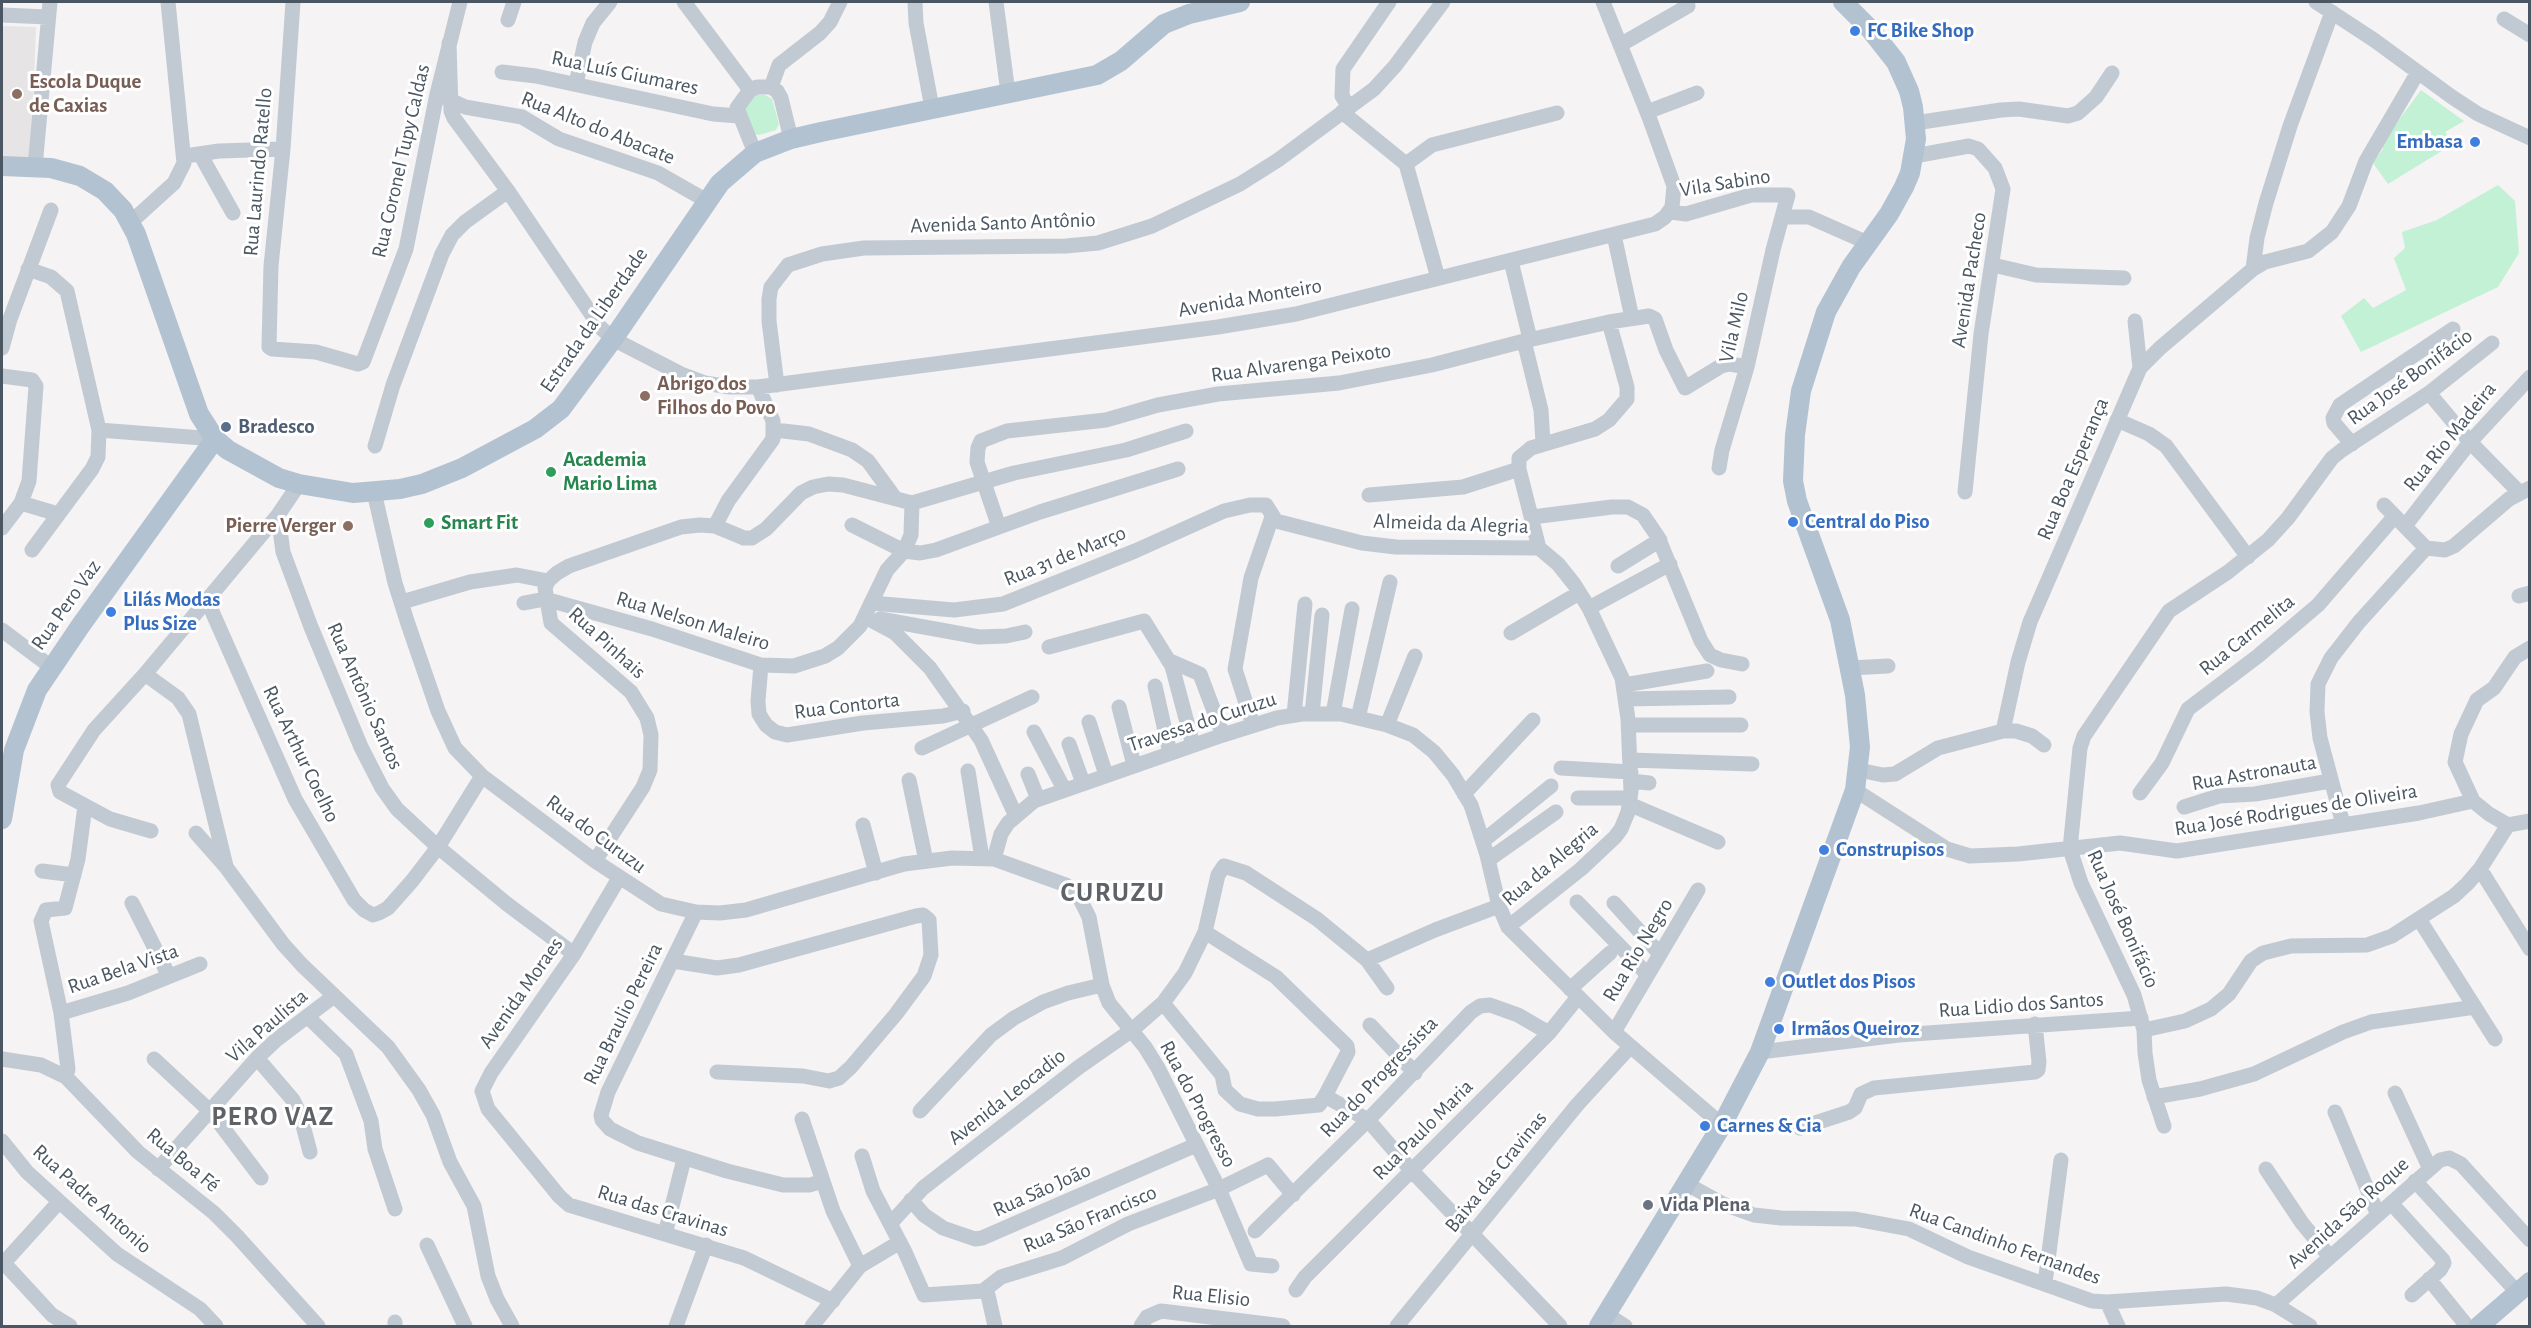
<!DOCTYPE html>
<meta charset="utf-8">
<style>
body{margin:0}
#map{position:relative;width:2531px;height:1328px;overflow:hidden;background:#f5f3f3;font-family:"Alegreya Sans",sans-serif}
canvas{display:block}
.frame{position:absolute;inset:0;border:3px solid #4a5661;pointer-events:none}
</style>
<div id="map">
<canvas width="2531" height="1328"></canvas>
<div class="frame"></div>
</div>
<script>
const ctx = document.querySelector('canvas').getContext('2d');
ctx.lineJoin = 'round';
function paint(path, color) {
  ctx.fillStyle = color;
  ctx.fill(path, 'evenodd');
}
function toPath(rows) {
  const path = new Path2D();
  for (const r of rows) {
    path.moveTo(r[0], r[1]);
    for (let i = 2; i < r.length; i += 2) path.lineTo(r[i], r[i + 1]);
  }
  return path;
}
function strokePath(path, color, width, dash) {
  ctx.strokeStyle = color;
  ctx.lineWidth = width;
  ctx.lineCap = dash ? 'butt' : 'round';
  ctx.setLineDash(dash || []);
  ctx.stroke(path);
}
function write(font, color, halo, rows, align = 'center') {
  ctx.font = font + ' "Alegreya Sans",sans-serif';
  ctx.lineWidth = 6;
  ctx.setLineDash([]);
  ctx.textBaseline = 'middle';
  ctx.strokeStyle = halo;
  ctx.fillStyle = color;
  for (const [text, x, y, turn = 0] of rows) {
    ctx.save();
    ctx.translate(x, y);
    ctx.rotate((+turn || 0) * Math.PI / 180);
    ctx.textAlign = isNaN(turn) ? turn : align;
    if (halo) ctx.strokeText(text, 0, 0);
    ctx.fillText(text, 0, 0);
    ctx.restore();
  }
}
const education = toPath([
 [2,26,36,27,31,162,2,161]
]);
const green = toPath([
 [2421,90,2464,121,2445,132,2453,144,2388,184,2373,163,2383,149,2381,144],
 [757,95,765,95,772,99,779,124,776,130,759,135,753,134,744,111,751,98],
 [2498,185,2515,201,2519,253,2498,287,2361,352,2341,316,2364,298,2373,308,2406,290,2394,258,2405,248,2402,232,2437,220]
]);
const minor = toPath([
 [293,2,283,149,271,266,269,347,272,349,316,352,358,364,363,362,406,249,437,94,460,2],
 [684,2,750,90],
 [915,2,916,23,932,108],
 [996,2,1008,93],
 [2316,2,2374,40,2452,97,2478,114,2530,138],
 [2,15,48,17],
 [2504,19,2530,35],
 [508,20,514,2],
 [449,43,451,111,454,118,508,191,600,327,613,339,681,374,705,383,730,387,758,387,1218,327,1296,314,1655,224,1665,217,1672,207,1674,186,1649,117,1603,2],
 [1620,45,1688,6],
 [502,72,536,76,713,114,739,116],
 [576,84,585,42,593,23,610,2],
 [771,87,779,65,820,33,830,22,840,2],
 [444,97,465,107,522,117,559,139,658,173,707,201],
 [1349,107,1342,96,1343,69,1389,2],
 [1342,112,1406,164],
 [1647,112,1697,93],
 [1915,123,2001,110,2019,109,2068,116,2078,113,2096,97,2112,73],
 [755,153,737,108,750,90,757,87,771,87,777,91,781,98,791,139],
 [200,154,233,213],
 [185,156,219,151,283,149],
 [1914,156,1969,146,1978,149,1995,168,2003,189,1981,334,1965,492],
 [1406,164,1432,145,1557,113],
 [1406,164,1438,278],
 [35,167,50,2],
 [1670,212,1686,214,1751,195,1788,195,1773,250,1747,367,1722,450,1719,468],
 [1782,217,1809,217,1868,243],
 [131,222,174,183,184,163,168,2],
 [1614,235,1632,318],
 [1511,261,1530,339],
 [1993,265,2036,275,2124,278],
 [28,269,51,277,67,291,99,430,98,457,92,469,32,550],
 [2253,269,2257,238,2266,203,2290,126,2332,12],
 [2135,321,2140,368],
 [1524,341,1541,410,1543,443],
 [2,348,10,319,51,210],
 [2,376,32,380,36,386,29,481,21,503,2,528],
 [777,385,769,321,769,299,771,287,788,265,822,254,864,248,1066,246,1098,243,1152,226,1240,184,1278,160,1374,89,1395,66,1443,2],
 [2429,393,2470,442,2519,492],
 [2117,420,2149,434,2166,446,2248,557],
 [99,430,215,439],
 [775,430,809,434,852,450,868,461,895,498],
 [2352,444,2334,423,2333,418,2340,405,2453,329],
 [375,446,393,385,442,254,452,235,465,222,508,191],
 [374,492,395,583,408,624,438,711,455,748,482,776,595,861,661,904,696,912,720,913,746,910,904,864,952,858,994,859,1066,885,1080,899,1089,917,1102,985,1109,1003,1145,1047,1158,1068,1219,1189,1251,1264,1272,1266],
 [1369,495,1463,487,1519,469,1519,458,1531,448,1595,429,1609,420,1627,399,1627,387,1609,322],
 [21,503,58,514],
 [2384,505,2426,548,2445,550,2454,546,2509,499,2530,488],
 [278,515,283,552,311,627,361,747,382,788,397,809,438,847,507,904,574,954],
 [1532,517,1612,507,1628,507,1643,515,1658,537,1701,641,1710,655,1721,660,1742,664],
 [852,525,904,551,920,553,936,550,1040,512,1178,469],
 [715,526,728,501,773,439,773,421,758,387],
 [2405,526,2470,442,2530,377],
 [999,527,977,462,978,448,981,441,1007,431,1106,420,1158,405,1218,394,1339,383,1432,365,1524,341,1609,322,1649,316,1655,319,1666,350,1685,388,1721,366,1730,364,1747,367],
 [1618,566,1660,540],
 [2519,596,2530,593],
 [207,600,295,799,354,900,364,910,373,915,379,913,388,908,412,881,438,847,482,776],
 [402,602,470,582,517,575,548,581],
 [524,603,545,599,652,629,761,665,794,666,825,656,838,648,860,626,887,570,904,551,911,535,912,503],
 [871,603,954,610,1003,604,1135,551,1224,511,1250,505,1266,505,1276,521,1362,543,1396,547,1539,548],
 [1589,608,1670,564],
 [865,617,895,633,930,668,981,740,1015,814],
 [880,619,979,637,1006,636,1025,632],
 [2,630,51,667],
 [1511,633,1579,593],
 [1049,647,1144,621,1172,666,1193,745],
 [1168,660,1200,674,1223,735],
 [761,665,758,701,759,714,766,725,775,732,787,735,863,723,943,716,963,711],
 [1850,668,1888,666],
 [145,674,178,698,189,714,226,866],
 [1624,685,1707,671],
 [1155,686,1170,753],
 [1626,699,1729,697],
 [1119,707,1134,765],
 [1312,714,1322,615],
 [1333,714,1352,609],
 [1294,715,1305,604],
 [1358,718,1390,582],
 [1089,722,1106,775],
 [1253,725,1235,669,1251,578,1272,517],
 [1387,725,1415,656],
 [1629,725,1741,725],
 [2003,731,2018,662,2030,622,2140,368,2160,348,2253,269,2265,262,2308,251,2332,232,2349,206,2366,161,2418,72],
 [1034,732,1064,789],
 [1069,744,1083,783],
 [922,748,1032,697],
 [1630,760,1752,764],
 [1561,768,1631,772],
 [1859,770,1883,775,1895,774,1938,748,2003,731,2016,731,2032,736,2044,745],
 [968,771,982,858],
 [1028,774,1038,799],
 [909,780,926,861],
 [1631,781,1649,783],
 [1855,790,1947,849,1970,856,2018,854,2120,843,2177,851,2419,813,2473,801],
 [2140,793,2162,763,2188,709,2258,656,2318,605,2394,517],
 [1464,794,1533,720],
 [1578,798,1630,798],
 [1629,804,1718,842],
 [2184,807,2219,796,2255,794,2330,781],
 [2343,824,2320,738,2317,712,2318,684,2331,658,2359,622,2426,548],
 [863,825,876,873],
 [2508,825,2489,814,2473,801,2455,762,2461,734,2477,700,2494,688,2515,657,2530,648],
 [151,831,110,819,60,792,58,785,94,730,145,674,207,600,278,515,299,484],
 [196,833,226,867,283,944,302,965,388,1047,419,1090,433,1115,450,1162,474,1206,488,1276,497,1299,512,1326],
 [1483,841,1551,786],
 [994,859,1001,834,1008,823,1034,801,1223,735,1277,718,1302,714,1341,714,1387,725,1413,735,1434,752,1453,775,1471,805,1487,855,1499,906,1508,927,1614,1032,1722,1125],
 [1488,860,1556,812],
 [595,861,643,787,650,770,651,735,647,718,631,692,551,623,545,588,548,581,557,573,569,566,681,527,700,525,715,526,744,538,752,538,766,529,801,493,813,487,828,484,843,485,912,503,1014,473,1126,450,1186,431],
 [2480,869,2530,949],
 [42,871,74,875],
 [619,878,574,954,491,1073,482,1091,488,1109,559,1196,569,1205,744,1258,833,1301],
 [1577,902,1647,974],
 [132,903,169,976],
 [1614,903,1659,953],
 [696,912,608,1092,601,1115,602,1120,610,1129,638,1143,727,1171,783,1185,810,1185,822,1181],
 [2419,919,2495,1039],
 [1508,927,1581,869,1615,837,1621,829,1628,812,1631,791,1628,719,1622,678,1589,608,1574,584,1558,564,1539,548,1519,469],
 [1367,960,1435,930,1499,906],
 [673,961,717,968,739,965,916,916,923,915,929,920,931,955,924,976,896,1014,851,1067,839,1078,829,1081,803,1076,717,1072],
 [1570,989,1610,953],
 [1163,1003,1222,1075,1225,1090,1240,1104,1258,1109,1275,1109,1319,1105,1325,1096,1348,1052,1347,1046,1276,977,1205,932],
 [61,1013,128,993,200,964],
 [308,1017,346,1054,371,1121,375,1149,395,1209],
 [1370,1025,1415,1073],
 [2144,1030,2185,1021,2211,1009,2229,994,2251,961,2263,953,2291,946,2367,945,2392,936,2454,896,2467,884,2480,869,2508,825,2530,821],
 [1614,1032,1698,890],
 [1760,1052,1899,1035,2141,1018],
 [257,1058,293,1100,300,1114,310,1152],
 [2,1059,41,1065,66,1077,138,1152,214,1213,237,1236,318,1326],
 [154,1059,211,1112,261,1178],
 [66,1077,68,1069,61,1013,41,921,46,910,65,908,78,859,85,806],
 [2395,1093,2430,1169],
 [1325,1096,1368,1120,1412,1171,1560,1326],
 [2154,1097,2200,1089,2254,1074,2343,1032,2371,1022,2475,1007],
 [920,1111,991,1035,1014,1018,1043,1002,1068,993,1102,985],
 [2335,1112,2378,1215],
 [802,1119,833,1211,860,1266],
 [2164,1126,2149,1080,2145,1053,2144,1030,2134,995,2081,883,2070,849,2080,748,2084,736,2169,611,2228,572,2268,540,2288,518,2332,458,2342,450,2429,393,2492,343],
 [1800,1128,1849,1112,1855,1108,1861,1094,1874,1088,2035,1072,2038,1070,2039,1062,2035,1024],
 [2,1141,27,1172,117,1254,200,1309,216,1326],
 [862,1156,873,1191,905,1252,924,1295,983,1291],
 [158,1169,257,1058,276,1040,334,996],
 [2266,1169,2302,1223,2330,1257],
 [2415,1181,2518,1293],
 [1685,1183,1723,1204,1754,1215,1781,1218,1855,1219,1909,1229,1968,1257,2092,1301,2107,1302,2226,1294,2257,1298,2276,1305,2310,1326],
 [911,1200,924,1215,943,1228,975,1239,982,1238,1196,1145],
 [2391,1203,2443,1260,2444,1263,2440,1270,2412,1295],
 [890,1224,923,1188,1079,1067,1132,1030,1163,1003,1185,973,1205,932,1218,875,1224,866,1246,873,1317,919,1367,960,1387,988],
 [1255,1231,1368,1120,1471,1012,1480,1006,1490,1005,1518,1015,1549,1033],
 [665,1234,684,1159],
 [427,1245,465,1326],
 [4,1263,52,1315,70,1326],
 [2,1265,58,1203],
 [2429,1279,2467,1326],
 [2045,1283,2061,1160],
 [1296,1290,1305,1277,1549,1033,1578,997],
 [983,1291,1001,1277,1062,1258,1128,1224,1219,1189,1268,1165,1293,1195],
 [983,1291,988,1295,995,1326],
 [2107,1302,2118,1326],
 [2276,1305,2440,1160,2449,1158,2461,1164,2530,1240],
 [1606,1314,1625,1326],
 [395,1322,395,1326],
 [676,1326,706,1245],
 [812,1326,860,1266,900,1242],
 [1141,1326,1147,1317,1161,1311,1283,1326],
 [1397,1326,1577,1105,1630,1047]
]);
const major = toPath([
 [2,166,51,168,80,176,105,191,123,210,136,234,199,414,215,439,228,450,279,478,299,484,353,493,400,489,422,484,462,468,535,429,561,409,613,339,720,183,755,153,791,139,821,132,1097,75,1121,61,1164,24,1189,14,1240,2],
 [2,819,14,750,37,690,81,625,215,439],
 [1599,1326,1722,1125,1760,1052,1855,790,1860,747,1855,695,1840,620,1797,501,1793,481,1795,435,1801,391,1826,312,1851,267,1889,214,1904,187,1910,173,1916,139,1913,107,1909,91,1896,62,1870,29,1843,2],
 [2479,1326,2530,1282]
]);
const markers = [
 [1855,31,6,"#3f7fe0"],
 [17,94,6,"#8d6e63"],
 [2475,142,6,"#3f7fe0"],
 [645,396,6,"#8d6e63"],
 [226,427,6,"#5c6f8a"],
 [551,472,6,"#2e9e5b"],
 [1793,522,6,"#3f7fe0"],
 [429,523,6,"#2e9e5b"],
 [348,526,6,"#8d6e63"],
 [111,612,6,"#3f7fe0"],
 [1824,850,6,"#3f7fe0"],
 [1770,982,6,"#3f7fe0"],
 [1779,1029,6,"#3f7fe0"],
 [1705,1126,6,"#3f7fe0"],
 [1648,1205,6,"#6b7280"]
];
const shopNames = [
 ["FC Bike Shop",1867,31],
 ["Embasa",2463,142,"right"],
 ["Central do Piso",1805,522],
 ["Lilás Modas",123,600],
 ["Plus Size",123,624],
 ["Construpisos",1836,850],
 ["Outlet dos Pisos",1782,982],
 ["Irmãos Queiroz",1791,1029],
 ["Carnes & Cia",1717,1126]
];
const streetNames = [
 ["Rua Luís Giumares",625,73,12],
 ["Rua Alto do Abacate",598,128,22],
 ["Rua Coronel Tupy Caldas",401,161,-77],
 ["Rua Laurindo Ratello",258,172,-85],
 ["Vila Sabino",1725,183,-9],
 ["Avenida Santo Antônio",1003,223,-2],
 ["Avenida Pacheco",1969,280,-81],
 ["Avenida Monteiro",1250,298,-10],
 ["Estrada da Liberdade",594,320,-55],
 ["Vila Milo",1734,327,-77],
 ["Rua Alvarenga Peixoto",1301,363,-8],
 ["Rua José Bonifácio",2410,377,-36],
 ["Rua Rio Madeira",2450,437,-51],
 ["Rua Boa Esperança",2073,469,-67],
 ["Almeida da Alegria",1451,524,2],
 ["Rua 31 de Março",1065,556,-22],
 ["Rua Pero Vaz",66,605,-55],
 ["Rua Nelson Maleiro",693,621,17],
 ["Rua Carmelita",2247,635,-39],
 ["Rua Pinhais",607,643,42],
 ["Rua Antônio Santos",365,696,66],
 ["Rua Contorta",847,706,-7],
 ["Travessa do Curuzu",1202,722,-18],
 ["Rua Arthur Coelho",301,754,64],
 ["Rua Astronauta",2254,773,-10],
 ["Rua José Rodrigues de Oliveira",2296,810,-9],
 ["Rua do Curuzu",596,834,36],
 ["Rua da Alegria",1550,864,-40],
 ["Rua José Bonifácio",2123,919,66],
 ["Rua Rio Negro",1638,950,-59],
 ["Rua Bela Vista",123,969,-19],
 ["Avenida Moraes",521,993,-55],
 ["Rua Lidio dos Santos",2021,1005,-4],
 ["Rua Braulio Pereira",623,1014,-64],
 ["Vila Paulista",267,1026,-41],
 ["Rua do Progressista",1379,1077,-46],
 ["Avenida Leocadio",1007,1097,-38],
 ["Rua do Progresso",1198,1104,62],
 ["Rua Paulo Maria",1423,1130,-45],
 ["Rua Boa Fé",183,1160,40],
 ["Baixa das Cravinas",1496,1172,-51],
 ["Rua São João",1042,1190,-24],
 ["Rua Padre Antonio",92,1199,42],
 ["Rua das Cravinas",663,1211,17],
 ["Avenida São Roque",2348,1213,-42],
 ["Rua São Francisco",1090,1219,-23],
 ["Rua Candinho Fernandes",2005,1244,20],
 ["Rua Elisio",1211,1296,6]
];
const educationNames = [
 ["Escola Duque",29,82],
 ["de Caxias",29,106],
 ["Abrigo dos",657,384],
 ["Filhos do Povo",657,408],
 ["Pierre Verger",336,526,"right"]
];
const serviceNames = [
 ["Bradesco",238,427]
];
const leisureNames = [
 ["Academia",563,460],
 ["Mario Lima",563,484],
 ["Smart Fit",441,523]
];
const worshipNames = [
 ["Vida Plena",1660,1205]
];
const districtNames = [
 ["CURUZU",1113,893],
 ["PERO VAZ",273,1117]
];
paint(education, '#e6e4e5');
paint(green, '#c3f1d5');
strokePath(minor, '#c1cad2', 15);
strokePath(major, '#b3c2d1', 20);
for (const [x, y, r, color] of markers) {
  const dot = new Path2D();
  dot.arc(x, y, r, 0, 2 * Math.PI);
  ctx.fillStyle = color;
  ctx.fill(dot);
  strokePath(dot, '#fff', 2);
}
write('bold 21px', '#366cbe', '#fff', shopNames, 'left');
write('21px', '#4a5661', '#fff', streetNames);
write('bold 21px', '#785e54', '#fff', educationNames, 'left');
write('bold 21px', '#4e5e75', '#fff', serviceNames, 'left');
write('bold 21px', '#27864d', '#fff', leisureNames, 'left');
write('bold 21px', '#5b616d', '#fff', worshipNames, 'left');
ctx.letterSpacing = '1.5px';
write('bold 27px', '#5f6368', '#fff', districtNames);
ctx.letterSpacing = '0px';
</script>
